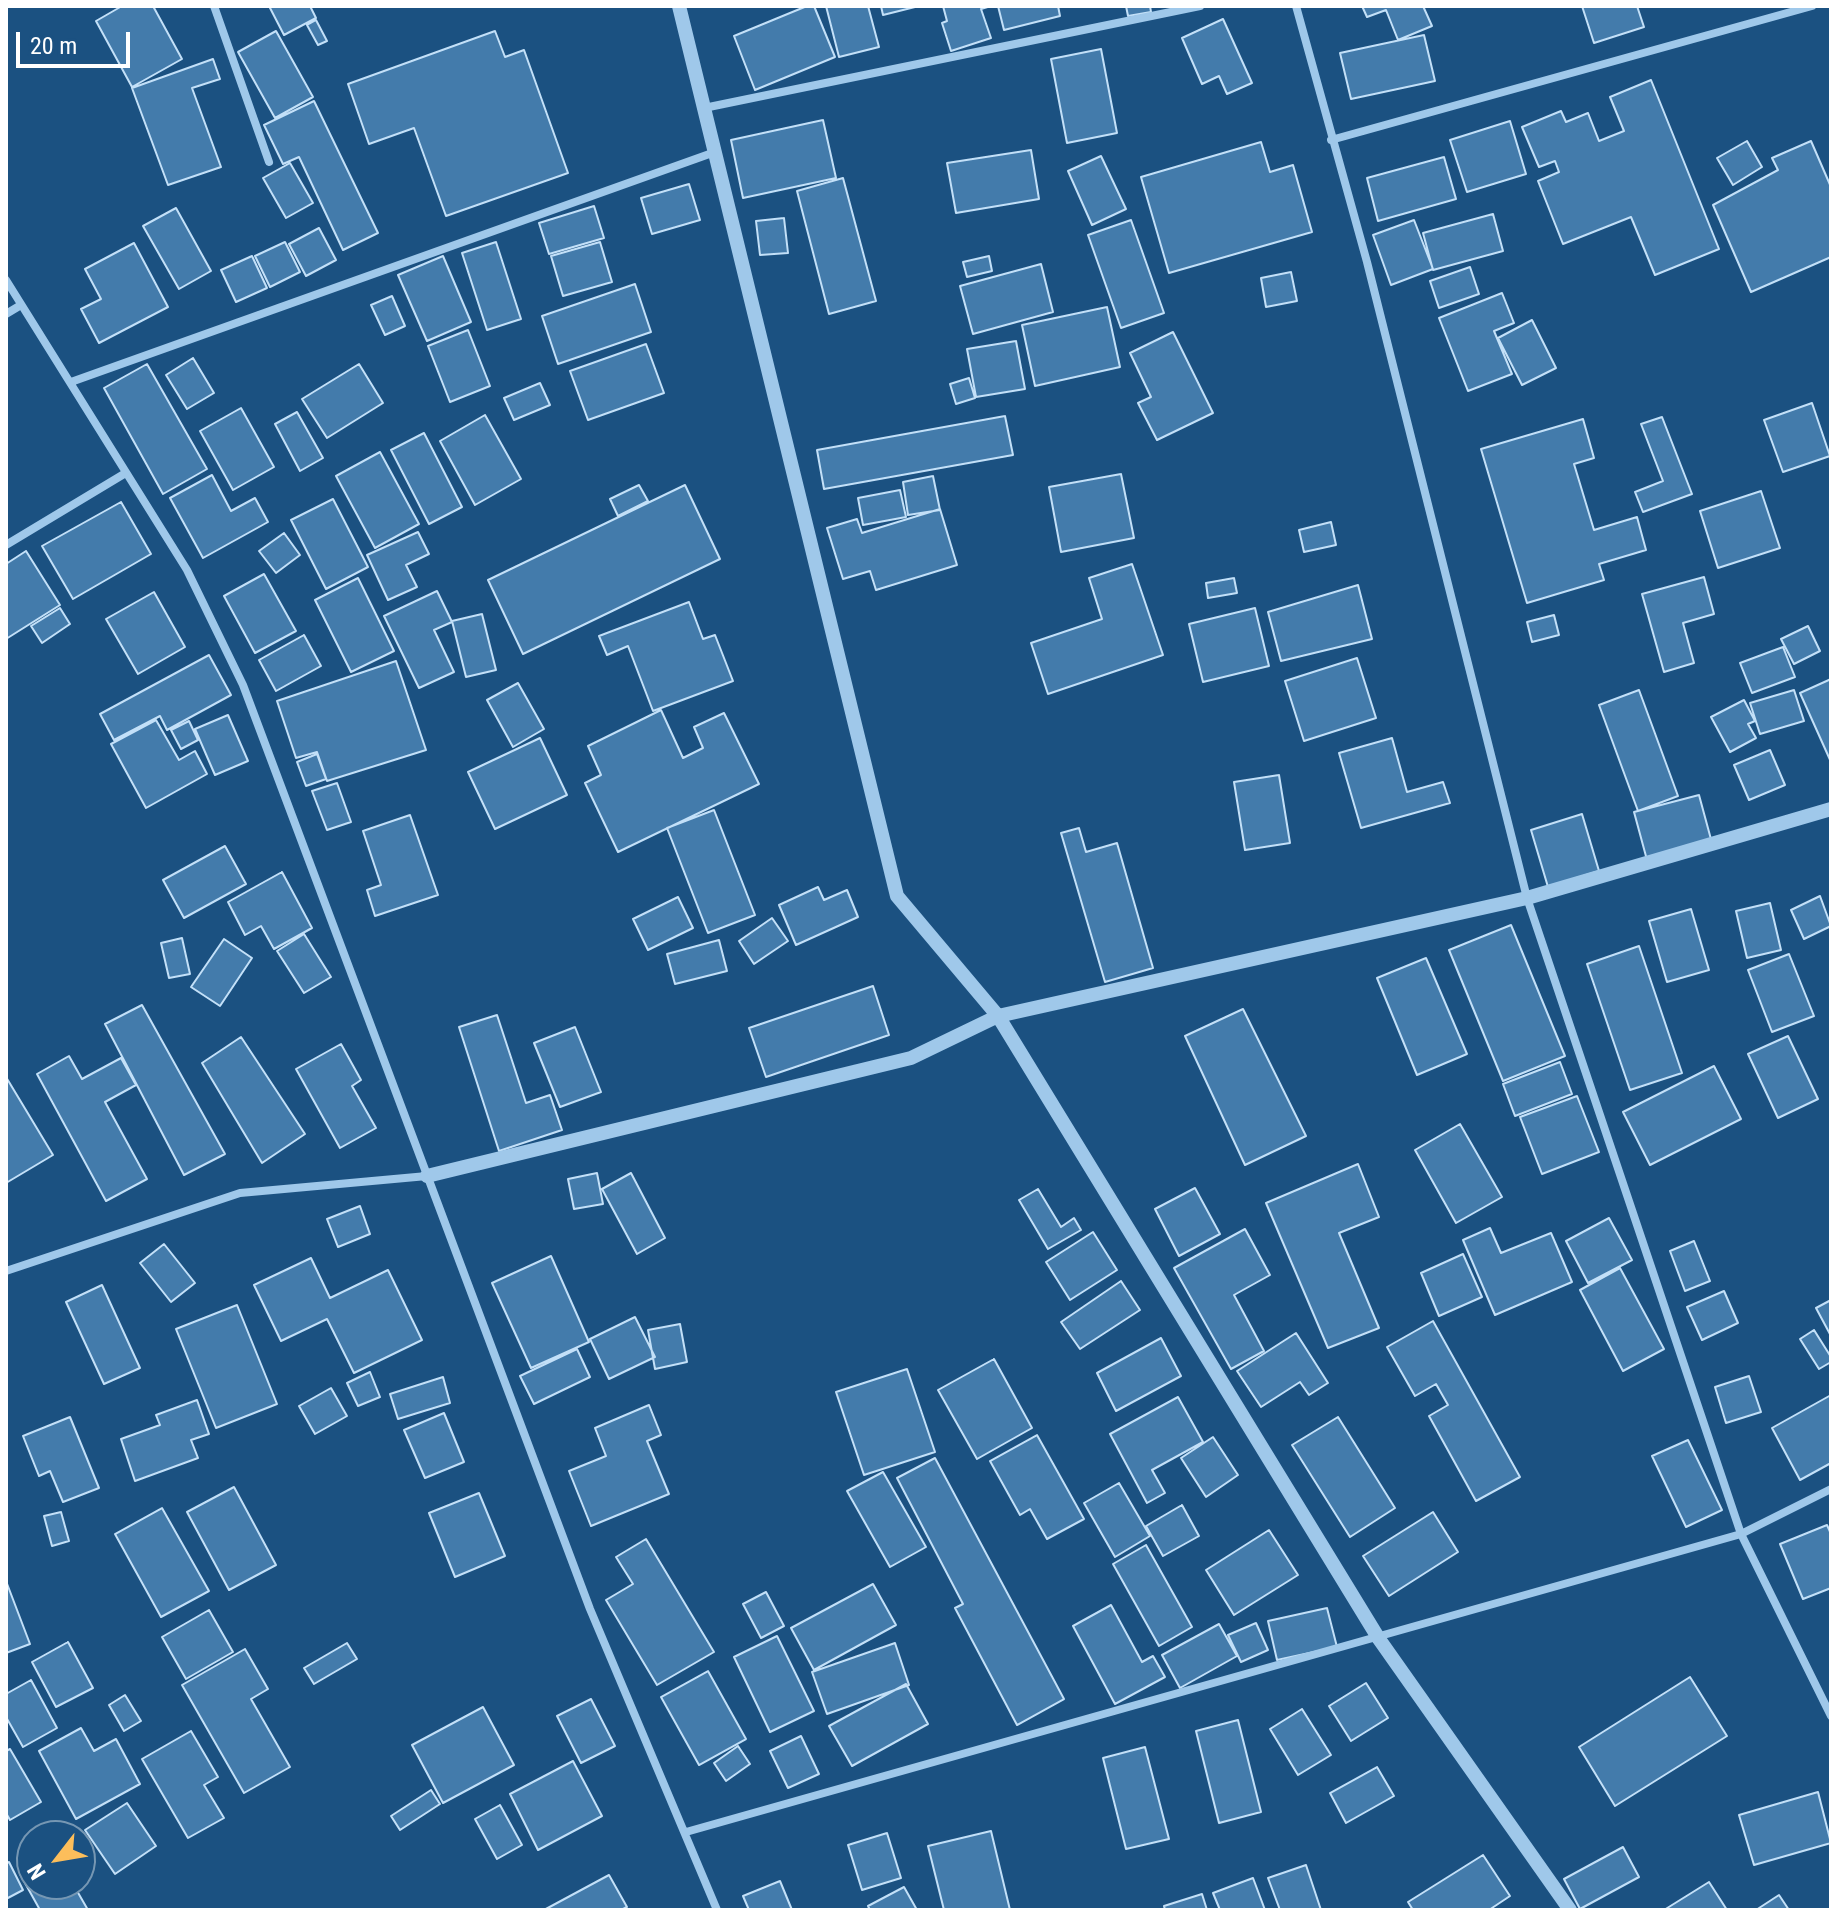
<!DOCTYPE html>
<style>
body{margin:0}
#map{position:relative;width:1837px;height:1916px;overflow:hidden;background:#1b5181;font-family:"Roboto Condensed",sans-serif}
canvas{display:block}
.frame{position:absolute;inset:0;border:8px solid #fff;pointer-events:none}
.north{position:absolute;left:16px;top:1820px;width:80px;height:80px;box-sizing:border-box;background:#1b5181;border:2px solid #7697b3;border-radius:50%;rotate:239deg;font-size:22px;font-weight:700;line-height:32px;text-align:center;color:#fff}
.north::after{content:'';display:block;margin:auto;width:28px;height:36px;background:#fcbe5b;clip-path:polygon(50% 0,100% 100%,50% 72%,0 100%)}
.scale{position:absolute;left:16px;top:32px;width:114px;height:36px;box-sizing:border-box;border:4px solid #fff;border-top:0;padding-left:10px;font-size:24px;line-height:28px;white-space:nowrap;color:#fff;-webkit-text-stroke:6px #1b5181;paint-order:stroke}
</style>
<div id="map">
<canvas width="1837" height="1916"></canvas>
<div class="frame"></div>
<div class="north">N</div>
<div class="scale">20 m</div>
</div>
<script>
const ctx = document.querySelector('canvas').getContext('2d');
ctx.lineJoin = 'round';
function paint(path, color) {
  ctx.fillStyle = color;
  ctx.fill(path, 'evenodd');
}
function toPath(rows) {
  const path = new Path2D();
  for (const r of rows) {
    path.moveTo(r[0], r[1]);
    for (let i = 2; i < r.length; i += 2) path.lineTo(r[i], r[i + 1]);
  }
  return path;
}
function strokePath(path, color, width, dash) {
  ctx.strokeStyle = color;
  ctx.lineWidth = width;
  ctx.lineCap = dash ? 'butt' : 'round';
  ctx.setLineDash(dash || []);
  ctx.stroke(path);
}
const building = toPath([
 [122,6,153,6,182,59,132,87,96,21,122,6],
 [269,6,310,6,316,18,284,35,269,6],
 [807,6,814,6,835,57,755,90,734,36,807,6],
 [826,6,868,6,879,47,839,57,826,6],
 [881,6,919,6,883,15,881,6],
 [943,6,991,6,981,9,991,38,951,51,942,23,947,21,943,6],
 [998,6,1058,6,1060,16,1004,30,998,6],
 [1126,6,1150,6,1151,12,1128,16,1126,6],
 [1362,6,1423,6,1432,26,1398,40,1386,10,1367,17,1362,6],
 [1582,6,1637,6,1644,27,1594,43,1582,6],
 [1223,19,1252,83,1227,94,1219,76,1202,84,1182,38,1223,19],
 [316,20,327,41,318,45,307,25,316,20],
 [276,31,313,97,275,118,238,52,276,31],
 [495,31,505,57,524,50,568,173,446,216,414,128,369,144,348,84,495,31],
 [1424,35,1435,81,1351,99,1340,53,1424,35],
 [1101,49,1117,133,1067,143,1051,59,1101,49],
 [213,59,220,79,192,88,221,167,168,185,132,88,213,59],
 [1651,80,1719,249,1655,275,1631,217,1563,244,1538,181,1559,172,1555,161,1539,167,1522,127,1561,111,1566,122,1588,113,1599,141,1624,131,1610,97,1651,80],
 [314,101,378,233,343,250,299,157,283,164,264,125,314,101],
 [823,120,836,178,743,198,731,140,823,120],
 [1510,121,1526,174,1467,192,1450,140,1510,121],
 [1747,141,1762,167,1733,185,1717,158,1747,141],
 [1811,141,1831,187,1831,257,1751,292,1713,205,1778,170,1772,158,1811,141],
 [1261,142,1270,172,1293,165,1312,232,1169,273,1141,177,1261,142],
 [1031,150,1039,199,956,213,947,163,1031,150],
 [1101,156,1126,209,1092,225,1068,171,1101,156],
 [1444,157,1456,199,1378,221,1367,178,1444,157],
 [290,163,313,203,286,218,263,178,290,163],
 [843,178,876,301,829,314,797,191,843,178],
 [689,184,700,220,652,234,641,198,689,184],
 [594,206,604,238,549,254,539,223,594,206],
 [176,208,211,271,179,289,143,226,176,208],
 [1493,214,1503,251,1433,270,1423,233,1493,214],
 [784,218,788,253,760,255,756,221,784,218],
 [1131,220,1164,313,1121,328,1088,235,1131,220],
 [1414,220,1433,269,1391,285,1373,235,1414,220],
 [319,228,336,260,306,276,289,244,319,228],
 [285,242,300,272,270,287,255,256,285,242],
 [496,242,521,319,487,330,462,253,496,242],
 [600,242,612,282,563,296,551,256,600,242],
 [134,243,168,307,99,343,81,309,101,299,85,269,134,243],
 [252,256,267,288,236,302,221,270,252,256],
 [443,256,471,322,427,341,398,275,443,256],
 [989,256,992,271,967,277,963,262,989,256],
 [1041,264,1053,312,973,334,960,286,1041,264],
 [1470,267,1479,294,1439,308,1430,281,1470,267],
 [1291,272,1297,301,1266,307,1261,278,1291,272],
 [635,284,651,332,558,364,542,316,635,284],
 [1502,293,1514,323,1494,331,1512,374,1468,391,1439,318,1502,293],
 [392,296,405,326,385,335,371,305,392,296],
 [1107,307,1120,367,1035,386,1022,325,1107,307],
 [1532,320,1556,368,1522,385,1498,338,1532,320],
 [468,330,490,386,450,402,428,346,468,330],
 [1173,332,1213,413,1157,440,1138,403,1151,397,1130,353,1173,332],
 [1016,341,1025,389,976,397,967,349,1016,341],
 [646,344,664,393,588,420,570,371,646,344],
 [193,358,214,393,187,409,166,375,193,358],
 [147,364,207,469,163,494,104,388,147,364],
 [359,364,383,403,327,438,302,399,359,364],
 [969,378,975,398,956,404,950,384,969,378],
 [540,383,550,405,514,420,504,398,540,383],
 [1812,403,1830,456,1783,472,1764,420,1812,403],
 [241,408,274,467,233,490,200,431,241,408],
 [297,412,323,458,300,471,275,424,297,412],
 [485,415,521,479,475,505,440,441,485,415],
 [1005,416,1013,455,824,489,817,450,1005,416],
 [1662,417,1692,494,1643,512,1635,492,1663,481,1641,424,1662,417],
 [1583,419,1594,458,1574,464,1594,530,1637,517,1646,550,1599,564,1604,580,1527,603,1481,449,1583,419],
 [424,433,462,507,429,524,391,450,424,433],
 [380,452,419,524,375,548,336,476,380,452],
 [1121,474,1134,538,1061,552,1049,487,1121,474],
 [212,475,231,511,255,498,268,522,203,558,170,498,212,475],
 [933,476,940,510,908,515,903,482,933,476],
 [639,485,648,501,618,516,610,499,639,485],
 [685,485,720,559,523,654,488,580,685,485],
 [900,490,906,517,863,525,858,498,900,490],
 [1761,491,1780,548,1718,568,1700,511,1761,491],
 [333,499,368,567,326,589,291,520,333,499],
 [121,502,151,554,73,599,42,546,121,502],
 [940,509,957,565,876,590,870,571,843,579,827,528,857,519,862,533,940,509],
 [1331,522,1336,545,1304,552,1299,530,1331,522],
 [418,532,429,554,406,565,417,587,388,600,367,555,418,532],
 [284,533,300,555,276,573,259,551,284,533],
 [26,551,60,605,6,639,6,564,26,551],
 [1132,564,1163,655,1048,694,1031,643,1102,619,1089,578,1132,564],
 [264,574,296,631,255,653,224,596,264,574],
 [1704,577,1714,614,1683,623,1694,663,1664,672,1642,594,1704,577],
 [358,578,394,651,351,672,315,600,358,578],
 [1234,578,1237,593,1208,598,1206,583,1234,578],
 [1358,585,1372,639,1281,661,1268,612,1358,585],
 [437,591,452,622,434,630,454,672,419,688,384,616,437,591],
 [154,592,185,647,138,674,106,619,154,592],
 [689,602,703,639,715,635,733,681,653,711,628,646,607,655,599,636,689,602],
 [60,608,70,624,42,643,31,626,60,608],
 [1255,608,1269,666,1203,682,1189,624,1255,608],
 [482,614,496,670,466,677,452,621,482,614],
 [1554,615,1559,635,1532,642,1527,622,1554,615],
 [1808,626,1820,651,1794,664,1781,639,1808,626],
 [304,635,321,666,276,691,259,660,304,635],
 [1783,647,1795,677,1752,693,1740,663,1783,647],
 [209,655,231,695,167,730,160,716,114,740,100,714,209,655],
 [1357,658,1376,718,1304,741,1285,681,1357,658],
 [396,661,426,750,327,781,317,752,296,758,277,701,396,661],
 [1831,679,1831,762,1800,693,1831,679],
 [518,683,544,729,513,747,487,700,518,683],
 [1639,690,1678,796,1638,811,1599,705,1639,690],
 [1794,690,1804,721,1760,734,1750,703,1794,690],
 [1744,700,1755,721,1748,724,1756,738,1730,752,1711,717,1744,700],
 [661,710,683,758,703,748,694,727,724,713,759,784,618,852,585,783,601,775,588,746,661,710],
 [228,715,248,761,215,775,195,729,228,715],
 [156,720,179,760,195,751,207,774,146,808,111,744,156,720],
 [189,721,198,740,181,749,171,730,189,721],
 [540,738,567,795,495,829,468,772,540,738],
 [1392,738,1407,792,1443,782,1450,803,1361,828,1339,753,1392,738],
 [1770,750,1785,785,1749,800,1734,765,1770,750],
 [317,754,326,779,306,786,297,762,317,754],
 [1279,775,1290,843,1245,850,1234,782,1279,775],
 [337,783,351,822,327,830,312,791,337,783],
 [1699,795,1712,843,1647,860,1634,812,1699,795],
 [714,810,755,915,708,933,667,828,714,810],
 [1582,814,1599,871,1548,887,1531,830,1582,814],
 [410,815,438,895,375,916,367,890,381,885,363,831,410,815],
 [1079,828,1086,852,1117,843,1153,968,1105,982,1061,833,1079,828],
 [225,846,246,884,184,918,163,880,225,846],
 [282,872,312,928,274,949,261,926,245,935,228,902,282,872],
 [818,887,824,900,847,890,858,917,796,945,779,905,818,887],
 [1820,896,1831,926,1804,939,1791,910,1820,896],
 [678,897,693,928,648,950,633,919,678,897],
 [1770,903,1781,950,1747,958,1736,911,1770,903],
 [1691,909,1709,970,1667,982,1649,921,1691,909],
 [772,918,788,941,754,964,739,941,772,918],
 [1511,925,1565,1056,1503,1081,1449,950,1511,925],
 [304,934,331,977,304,993,277,951,304,934],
 [182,938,190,974,169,978,161,943,182,938],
 [224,939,252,958,220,1006,191,987,224,939],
 [719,940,727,971,675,984,667,954,719,940],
 [1639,946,1682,1073,1630,1090,1587,964,1639,946],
 [1789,954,1814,1016,1772,1032,1748,970,1789,954],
 [1426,958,1467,1054,1417,1075,1377,978,1426,958],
 [873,986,889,1035,766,1077,749,1028,873,986],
 [142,1005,225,1154,184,1175,105,1024,142,1005],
 [1243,1009,1306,1136,1245,1165,1185,1036,1243,1009],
 [497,1015,526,1103,550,1095,562,1130,499,1151,459,1027,497,1015],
 [575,1027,601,1092,560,1107,534,1043,575,1027],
 [1788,1036,1818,1099,1778,1118,1748,1054,1788,1036],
 [241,1037,305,1134,262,1163,202,1063,241,1037],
 [341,1044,361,1080,352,1086,376,1128,340,1148,296,1069,341,1044],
 [69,1056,82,1079,121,1058,136,1085,105,1102,147,1179,106,1201,37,1074,69,1056],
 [1560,1062,1572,1094,1515,1116,1503,1084,1560,1062],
 [1714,1066,1741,1119,1650,1165,1623,1112,1714,1066],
 [6,1077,53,1155,6,1183,6,1077],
 [1577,1096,1599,1152,1542,1174,1520,1117,1577,1096],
 [1460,1124,1502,1197,1456,1223,1415,1150,1460,1124],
 [1358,1164,1379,1217,1339,1233,1379,1328,1328,1348,1266,1203,1358,1164],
 [597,1173,603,1204,574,1209,568,1179,597,1173],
 [631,1173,665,1238,637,1254,602,1189,631,1173],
 [1195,1188,1220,1234,1179,1256,1155,1209,1195,1188],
 [1038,1189,1061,1227,1074,1218,1081,1230,1048,1249,1019,1200,1038,1189],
 [360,1206,370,1234,338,1247,327,1219,360,1206],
 [1609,1218,1632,1260,1588,1283,1566,1241,1609,1218],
 [1490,1228,1501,1253,1551,1233,1572,1282,1495,1315,1463,1240,1490,1228],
 [1245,1229,1270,1275,1234,1295,1264,1351,1231,1369,1174,1268,1245,1229],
 [1093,1232,1117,1270,1070,1300,1046,1262,1093,1232],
 [1694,1241,1710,1281,1685,1291,1670,1251,1694,1241],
 [164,1244,195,1283,171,1302,140,1263,164,1244],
 [1463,1254,1482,1297,1439,1316,1421,1273,1463,1254],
 [551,1256,589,1342,531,1368,492,1283,551,1256],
 [311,1258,330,1298,388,1270,422,1340,354,1373,327,1319,281,1341,254,1285,311,1258],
 [1620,1268,1664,1349,1623,1371,1580,1290,1620,1268],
 [1121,1281,1140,1310,1080,1349,1061,1322,1121,1281],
 [102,1285,140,1368,104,1384,66,1302,102,1285],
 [1724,1291,1738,1323,1702,1340,1687,1307,1724,1291],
 [1831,1300,1831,1336,1816,1308,1831,1300],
 [237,1305,277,1404,216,1428,176,1329,237,1305],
 [635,1317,655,1357,609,1379,590,1339,635,1317],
 [1433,1321,1520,1477,1476,1501,1429,1416,1448,1405,1436,1384,1415,1396,1387,1347,1433,1321],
 [680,1324,687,1362,655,1369,648,1330,680,1324],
 [1814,1330,1831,1357,1831,1362,1819,1369,1800,1339,1814,1330],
 [1296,1333,1328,1383,1309,1395,1300,1382,1261,1407,1237,1371,1296,1333],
 [1161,1338,1181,1376,1116,1411,1097,1373,1161,1338],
 [577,1349,590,1377,534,1404,520,1376,577,1349],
 [994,1359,1032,1428,977,1459,938,1390,994,1359],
 [907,1369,935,1452,864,1475,836,1392,907,1369],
 [370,1372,380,1397,358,1406,347,1383,370,1372],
 [1749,1376,1761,1412,1726,1423,1715,1387,1749,1376],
 [443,1377,450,1403,398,1419,390,1394,443,1377],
 [331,1388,347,1416,315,1434,299,1406,331,1388],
 [1831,1395,1831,1463,1800,1480,1772,1428,1831,1395],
 [1178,1397,1203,1442,1152,1470,1165,1493,1147,1503,1110,1434,1178,1397],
 [197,1400,209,1434,191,1440,198,1458,135,1481,121,1439,160,1425,156,1415,197,1400],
 [649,1405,661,1435,647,1441,669,1494,591,1526,569,1471,606,1456,595,1428,649,1405],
 [444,1413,464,1462,425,1478,404,1430,444,1413],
 [70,1417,99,1488,63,1502,50,1471,39,1476,23,1436,70,1417],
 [1338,1417,1395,1508,1350,1537,1292,1445,1338,1417],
 [1037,1435,1084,1519,1047,1539,1030,1509,1020,1515,990,1461,1037,1435],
 [1213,1437,1238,1475,1206,1497,1181,1458,1213,1437],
 [1688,1440,1722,1510,1686,1527,1652,1456,1688,1440],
 [935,1458,1064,1699,1017,1725,955,1608,963,1604,897,1478,935,1458],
 [883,1472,926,1547,890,1567,847,1491,883,1472],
 [1119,1483,1150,1536,1115,1557,1084,1503,1119,1483],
 [234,1487,276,1565,229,1590,187,1512,234,1487],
 [479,1493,505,1556,455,1577,429,1513,479,1493],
 [1182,1505,1199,1536,1163,1556,1146,1526,1182,1505],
 [162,1508,209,1591,161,1617,115,1534,162,1508],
 [61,1512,69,1541,52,1546,44,1516,61,1512],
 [1433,1512,1458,1552,1389,1596,1363,1556,1433,1512],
 [1827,1525,1831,1534,1831,1588,1803,1599,1780,1544,1827,1525],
 [1269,1530,1298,1575,1234,1615,1206,1570,1269,1530],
 [646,1539,714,1652,657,1685,606,1600,633,1584,616,1557,646,1539],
 [1146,1545,1192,1627,1159,1646,1113,1564,1146,1545],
 [6,1581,30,1644,6,1653,6,1581],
 [873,1584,896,1625,814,1670,791,1628,873,1584],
 [766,1592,784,1626,761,1638,743,1604,766,1592],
 [1111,1605,1142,1662,1153,1656,1165,1677,1115,1704,1073,1626,1111,1605],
 [1327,1608,1337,1647,1277,1660,1268,1621,1327,1608],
 [209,1610,233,1652,186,1679,162,1637,209,1610],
 [1256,1623,1268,1650,1241,1662,1228,1635,1256,1623],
 [1219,1624,1237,1656,1180,1688,1162,1655,1219,1624],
 [777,1636,814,1711,770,1732,734,1657,777,1636],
 [68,1642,93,1688,56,1707,32,1662,68,1642],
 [347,1643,357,1659,314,1684,304,1668,347,1643],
 [895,1643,909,1685,827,1714,812,1672,895,1643],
 [245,1649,268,1689,251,1699,290,1767,244,1793,182,1685,245,1649],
 [708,1671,746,1739,699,1765,661,1697,708,1671],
 [1690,1677,1727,1736,1615,1806,1579,1747,1690,1677],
 [31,1680,57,1728,23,1747,6,1717,6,1694,31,1680],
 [1366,1683,1388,1718,1351,1741,1329,1706,1366,1683],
 [906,1684,928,1724,852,1766,829,1726,906,1684],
 [125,1695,141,1721,124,1731,109,1705,125,1695],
 [591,1699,615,1746,581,1763,557,1716,591,1699],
 [483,1707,514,1765,443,1803,412,1745,483,1707],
 [1302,1709,1331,1755,1298,1775,1270,1729,1302,1709],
 [1238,1720,1261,1812,1219,1823,1196,1731,1238,1720],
 [81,1728,94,1751,116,1739,140,1784,76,1819,39,1751,81,1728],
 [191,1731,218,1777,204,1785,224,1818,188,1838,142,1759,191,1731],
 [801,1736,819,1774,788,1788,770,1751,801,1736],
 [738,1746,750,1764,726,1781,714,1763,738,1746],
 [1145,1747,1169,1839,1126,1849,1103,1758,1145,1747],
 [10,1749,41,1802,10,1820,6,1813,6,1751,10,1749],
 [573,1761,602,1816,538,1850,510,1794,573,1761],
 [1377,1767,1394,1796,1346,1823,1330,1793,1377,1767],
 [431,1790,440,1804,400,1830,391,1816,431,1790],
 [1818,1792,1831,1843,1754,1865,1739,1815,1818,1792],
 [127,1803,156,1846,115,1874,85,1830,127,1803],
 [500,1805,522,1845,497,1859,475,1819,500,1805],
 [991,1831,1010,1910,944,1910,928,1846,991,1831],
 [887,1833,901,1878,862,1890,848,1845,887,1833],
 [1623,1847,1639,1877,1580,1909,1564,1879,1623,1847],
 [1483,1855,1510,1896,1489,1910,1413,1910,1408,1902,1483,1855],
 [9,1862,23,1890,6,1899,6,1863,9,1862],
 [1306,1865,1321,1910,1280,1910,1268,1878,1306,1865],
 [32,1867,32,1884,73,1884,88,1910,40,1910,20,1874,32,1867],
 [609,1875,627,1907,621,1910,544,1910,609,1875],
 [1253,1878,1265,1910,1220,1910,1213,1893,1253,1878],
 [780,1881,792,1910,749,1910,743,1896,780,1881],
 [1709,1882,1727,1910,1664,1910,1709,1882],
 [904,1887,917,1910,870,1910,868,1906,904,1887],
 [1202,1894,1207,1910,1165,1910,1164,1906,1202,1894],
 [1779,1895,1789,1910,1756,1910,1779,1895]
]);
const minor = toPath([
 [214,6,269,162],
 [1296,6,1367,262,1527,898,1741,1534,1831,1716],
 [704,108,1200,6],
 [1331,140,1812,6],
 [6,280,187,570,243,685,590,1609,717,1910],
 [6,314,21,305],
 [71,382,715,152],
 [6,545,124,474],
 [6,1271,240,1193,427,1176],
 [686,1832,1741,1534,1831,1489]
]);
const tertiary = toPath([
 [679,6,897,896,998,1016,1379,1639,1570,1910],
 [427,1176,911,1058,998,1016,1527,898,1831,809]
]);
paint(building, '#437bab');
strokePath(building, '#c3e0f8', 2);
strokePath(minor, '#9fc8ea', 8);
strokePath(tertiary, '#9fc8ea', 14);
</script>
